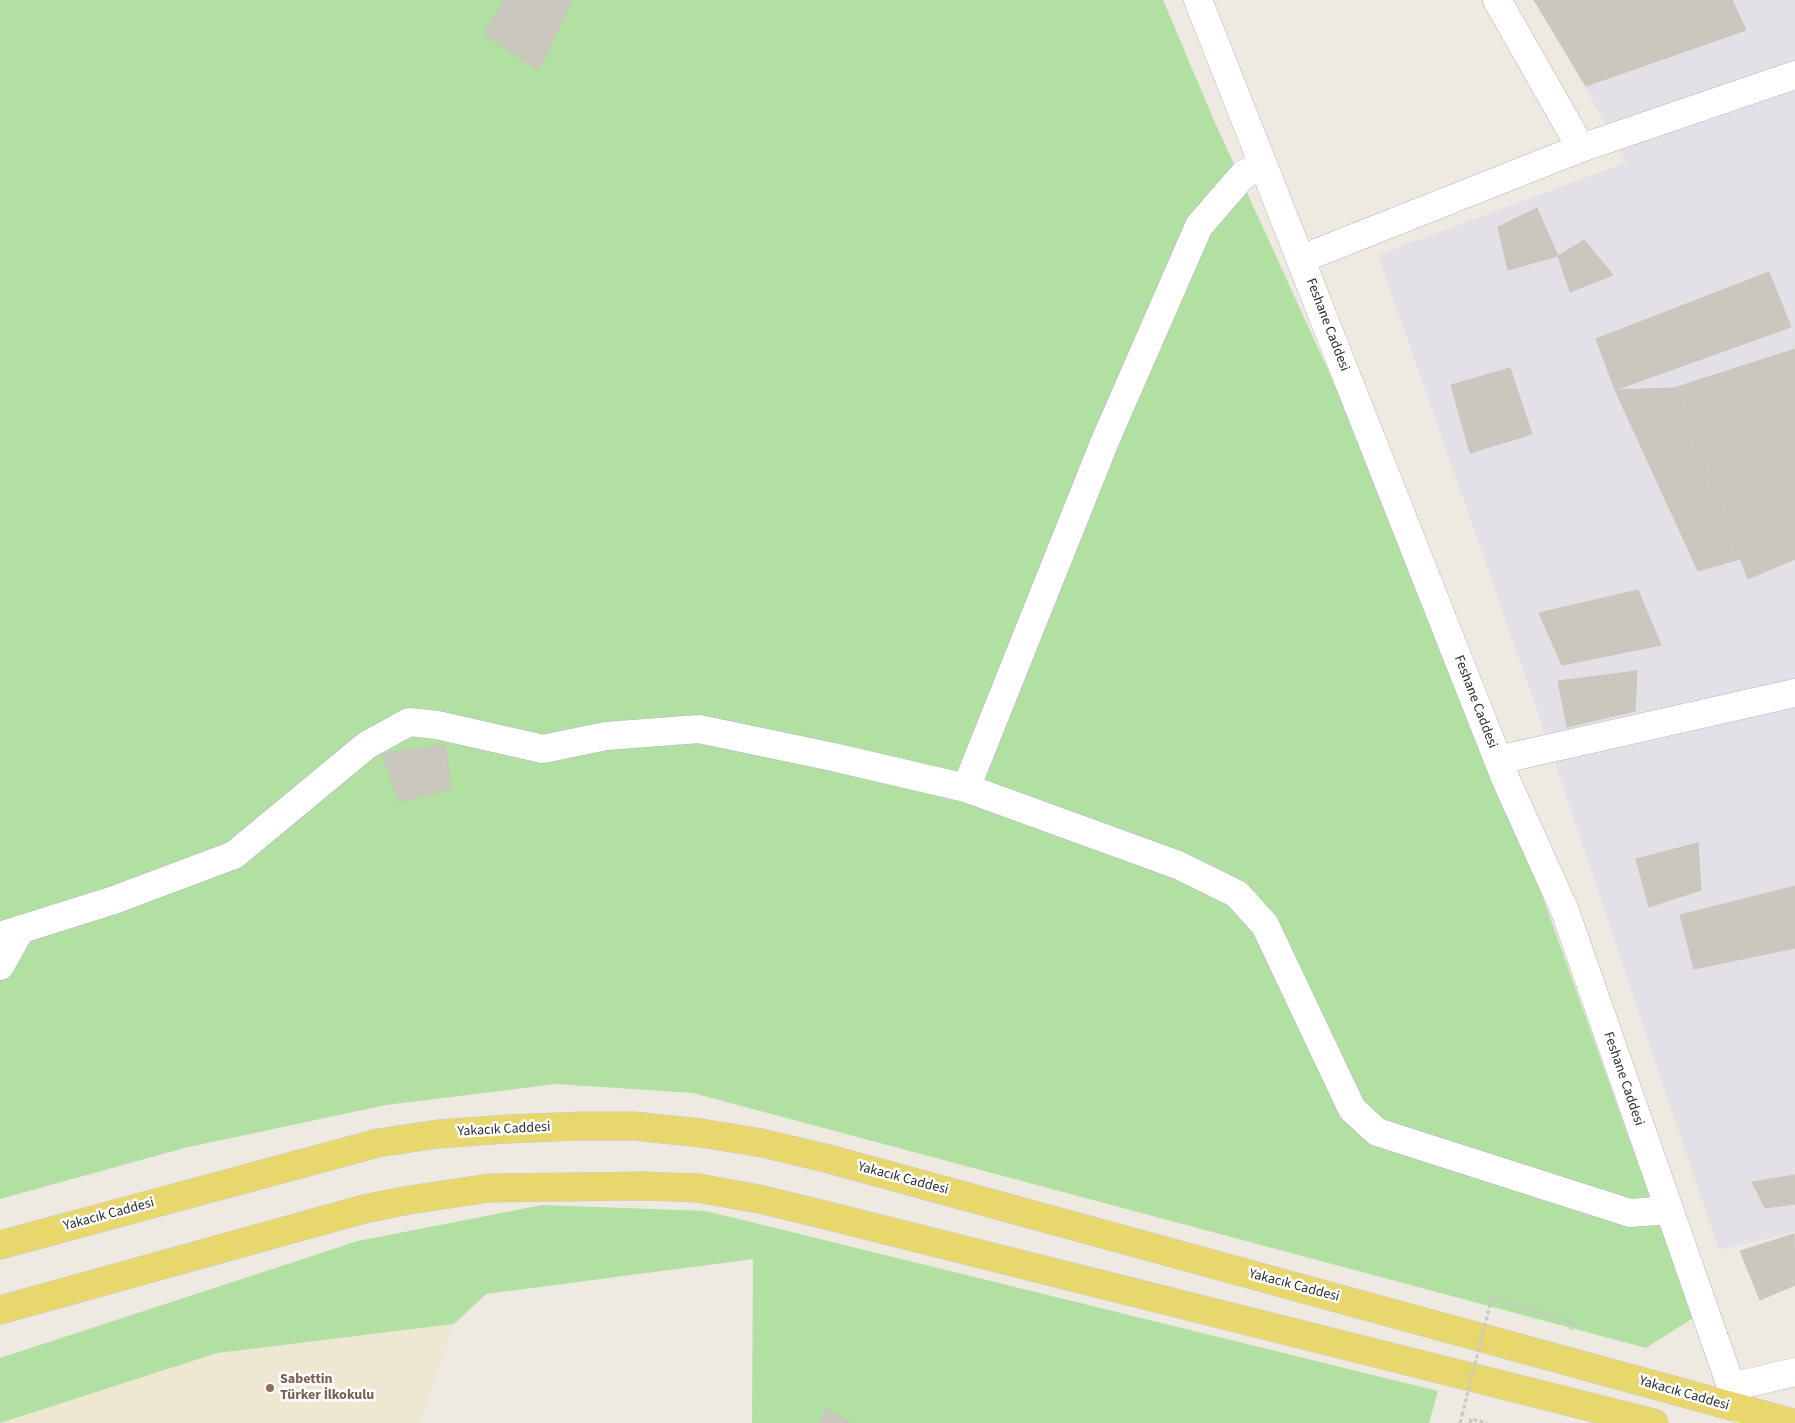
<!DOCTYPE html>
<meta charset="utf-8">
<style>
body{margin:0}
canvas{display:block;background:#eee9e1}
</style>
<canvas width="1795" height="1423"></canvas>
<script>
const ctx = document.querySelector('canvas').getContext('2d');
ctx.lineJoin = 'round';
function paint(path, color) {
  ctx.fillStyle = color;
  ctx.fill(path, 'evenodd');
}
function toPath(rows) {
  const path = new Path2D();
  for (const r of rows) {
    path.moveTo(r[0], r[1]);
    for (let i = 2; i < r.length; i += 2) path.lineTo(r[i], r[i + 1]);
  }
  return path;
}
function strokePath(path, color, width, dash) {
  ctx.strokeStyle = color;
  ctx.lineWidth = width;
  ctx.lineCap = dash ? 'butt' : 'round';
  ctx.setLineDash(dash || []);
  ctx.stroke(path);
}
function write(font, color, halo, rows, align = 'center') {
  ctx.font = font + ' "Source Sans 3",sans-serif';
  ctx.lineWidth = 5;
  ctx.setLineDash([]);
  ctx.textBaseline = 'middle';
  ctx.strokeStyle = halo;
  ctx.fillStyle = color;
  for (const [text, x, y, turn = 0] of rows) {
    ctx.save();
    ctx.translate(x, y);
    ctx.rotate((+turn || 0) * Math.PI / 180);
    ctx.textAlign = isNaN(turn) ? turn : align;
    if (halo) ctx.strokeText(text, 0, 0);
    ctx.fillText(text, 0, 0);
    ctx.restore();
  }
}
const industrial = toPath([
 [1535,0,1795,0,1795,1232,1719,1250,1535,704,1378,255,1627,162]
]);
const education = toPath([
 [454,1324,419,1423,0,1423,217,1353]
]);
const green = toPath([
 [0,0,1163,0,1213,118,1451,640,1693,1318,1646,1348,693,1093,556,1084,386,1105,184,1148,0,1199],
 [542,1205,706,1211,1438,1391,1429,1423,752,1423,753,1259,486,1294,454,1324,217,1353,0,1423,0,1358,358,1241]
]);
const building = toPath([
 [504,0,572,0,539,70,483,34,504,0],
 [1534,0,1732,0,1746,30,1586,86,1534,0],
 [1537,208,1558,256,1508,270,1498,227,1537,208],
 [1584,240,1613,275,1570,292,1558,256,1584,240],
 [1769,272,1791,327,1615,390,1596,339,1769,272],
 [1795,349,1795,559,1748,579,1674,388,1795,349],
 [1510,368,1532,434,1470,453,1451,385,1510,368],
 [1674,388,1740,559,1698,571,1615,390,1674,388],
 [1638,590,1661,645,1562,665,1539,613,1638,590],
 [1637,671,1635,711,1567,727,1558,681,1637,671],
 [445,745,451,789,399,802,382,753,445,745],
 [1698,843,1701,890,1649,907,1636,859,1698,843],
 [1795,886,1795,948,1694,969,1680,915,1795,886],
 [1795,1175,1795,1204,1765,1208,1752,1182,1795,1175],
 [1794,1234,1795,1285,1760,1300,1740,1251,1794,1234],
 [827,1409,851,1423,819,1423,827,1409]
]);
const path = toPath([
 [1492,1297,1573,1323,1571,1330],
 [1460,1423,1462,1415],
 [1470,1423,1471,1419,1487,1423]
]);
const minor = toPath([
 [1198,0,1506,780,1565,911,1739,1409],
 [1497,0,1581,148],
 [1301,259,1581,148,1795,75],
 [1498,760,1795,693],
 [966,788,1105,441,1199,226,1244,174,1263,166],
 [0,936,114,900,234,855,367,745,409,722,437,725,543,749,606,736,699,729,833,757,966,788,1178,865,1237,894,1265,925,1352,1109,1377,1132,1630,1213,1669,1210],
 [0,966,21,929],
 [1731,1387,1795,1372]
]);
const major = toPath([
 [0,1245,378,1143,438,1134,507,1129,581,1126,634,1126,701,1133,762,1143,829,1159,1793,1423],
 [0,1310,364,1209,409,1200,489,1188,644,1186,698,1188,759,1199,825,1215,1654,1423]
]);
const pathBridge = toPath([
 [1462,1415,1492,1297]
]);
const markers = [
 [270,1388,5,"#8d6e63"]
];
const streetNames = [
 ["Feshane Caddesi",1327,325,69],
 ["Feshane Caddesi",1475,702,69],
 ["Feshane Caddesi",1623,1079,71],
 ["Yakacık Caddesi",504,1130,-3],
 ["Yakacık Caddesi",903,1179,15],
 ["Yakacık Caddesi",109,1215,-15],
 ["Yakacık Caddesi",1294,1286,15],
 ["Yakacık Caddesi",1684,1394,16]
];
const educationNames = [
 ["Sabettin",280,1380],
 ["Türker İlkokulu",280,1396]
];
paint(industrial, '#e3e1e7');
paint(education, '#eee7d2');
paint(green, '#b1e0a2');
paint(building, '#cac7bf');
strokePath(building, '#c9c5ba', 1);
strokePath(minor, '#b4b6bf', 29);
strokePath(major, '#c8c8c8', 29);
strokePath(path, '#c8c8c8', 3, [4, 2.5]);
strokePath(minor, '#fff', 28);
strokePath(major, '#e8d76c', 28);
strokePath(pathBridge, '#c8c8c8', 3, [4, 2.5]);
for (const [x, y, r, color] of markers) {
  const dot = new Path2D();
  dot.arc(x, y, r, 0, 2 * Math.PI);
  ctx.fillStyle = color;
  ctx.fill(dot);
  strokePath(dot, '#fff', 2);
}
write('14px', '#2d2d2d', '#fff', streetNames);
write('bold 14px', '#785e54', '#fff', educationNames, 'left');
</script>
